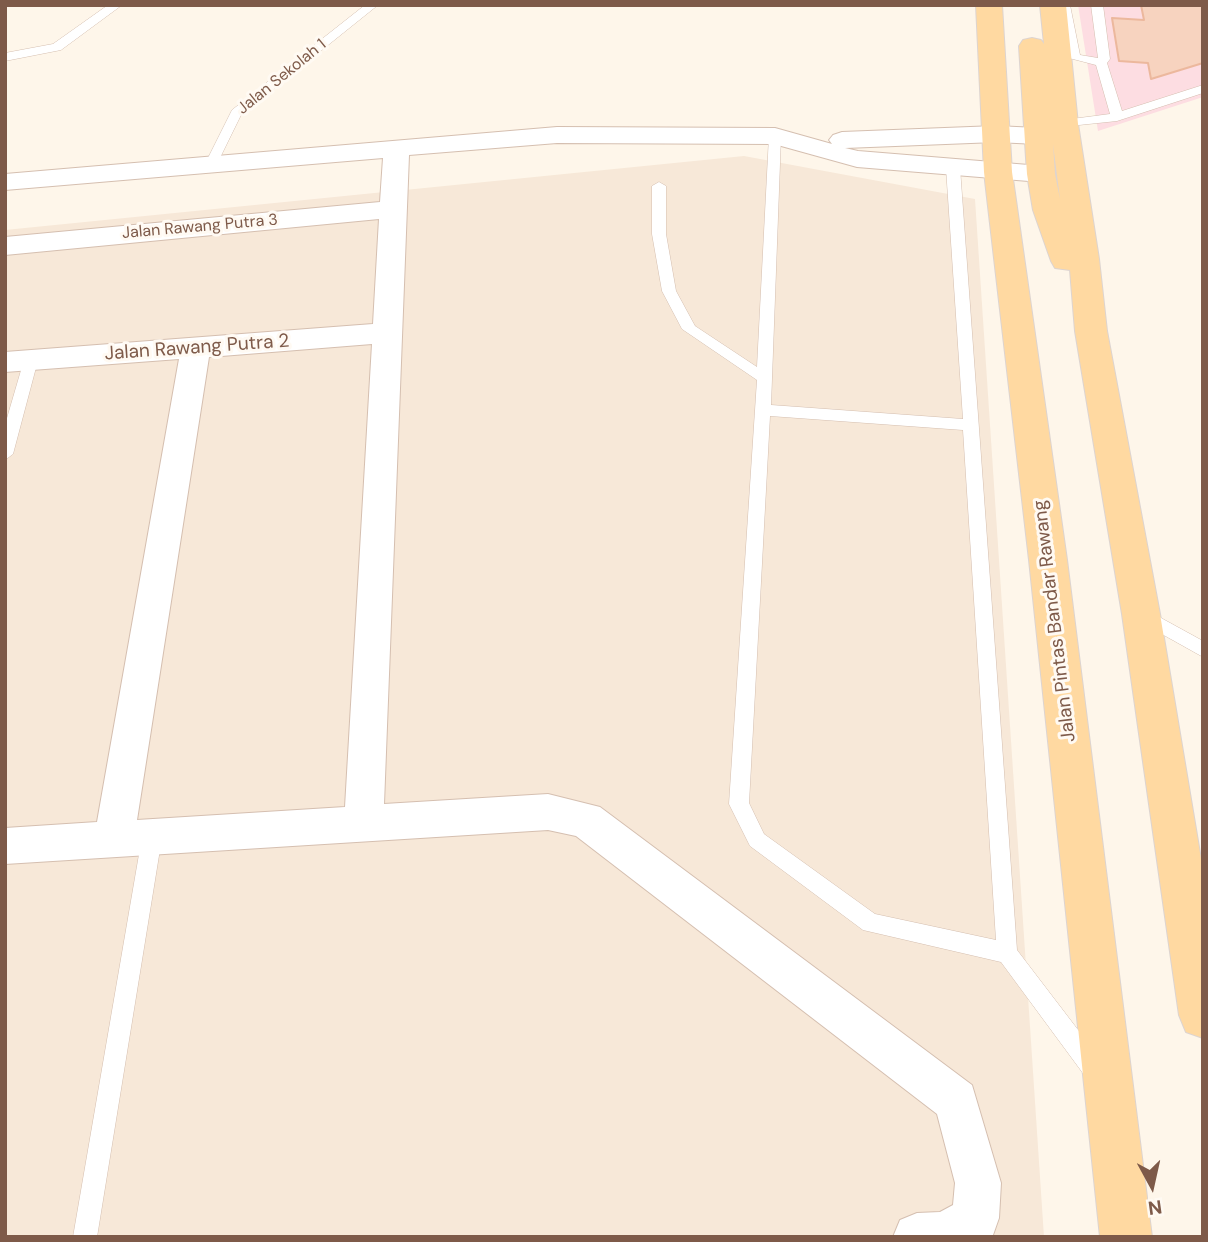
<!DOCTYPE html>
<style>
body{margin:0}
#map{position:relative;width:1208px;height:1242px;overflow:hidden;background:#fef6ea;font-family:"DM Sans",sans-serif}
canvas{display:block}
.frame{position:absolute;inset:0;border:7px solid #7e5a49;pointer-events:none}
.north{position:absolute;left:1117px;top:1151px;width:70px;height:70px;-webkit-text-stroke:5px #fffaf3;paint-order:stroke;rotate:172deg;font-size:19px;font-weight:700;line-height:28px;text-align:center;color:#7e5a49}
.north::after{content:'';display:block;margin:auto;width:24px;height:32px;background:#7e5a49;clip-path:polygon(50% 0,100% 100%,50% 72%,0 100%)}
</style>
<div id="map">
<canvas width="1208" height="1242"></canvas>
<div class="frame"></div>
<div class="north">N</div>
</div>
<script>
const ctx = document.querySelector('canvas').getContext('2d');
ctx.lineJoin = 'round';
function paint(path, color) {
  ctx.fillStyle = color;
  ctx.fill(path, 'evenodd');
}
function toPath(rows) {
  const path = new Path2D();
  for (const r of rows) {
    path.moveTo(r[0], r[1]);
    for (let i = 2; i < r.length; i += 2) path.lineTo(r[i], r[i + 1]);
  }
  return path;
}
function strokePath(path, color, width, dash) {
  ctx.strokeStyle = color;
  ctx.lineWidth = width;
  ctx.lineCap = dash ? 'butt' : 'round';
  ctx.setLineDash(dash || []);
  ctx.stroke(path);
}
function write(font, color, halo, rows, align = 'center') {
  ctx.font = font + ' "DM Sans",sans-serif';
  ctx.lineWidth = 6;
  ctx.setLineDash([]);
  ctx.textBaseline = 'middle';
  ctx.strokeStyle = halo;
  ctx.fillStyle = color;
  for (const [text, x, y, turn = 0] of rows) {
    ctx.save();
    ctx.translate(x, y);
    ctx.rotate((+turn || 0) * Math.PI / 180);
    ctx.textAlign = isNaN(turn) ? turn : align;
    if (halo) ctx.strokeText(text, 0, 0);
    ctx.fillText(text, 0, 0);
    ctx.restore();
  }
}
const residential = toPath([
 [744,156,975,199,1044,1237,5,1237,5,230]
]);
const medical = toPath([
 [1078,5,1203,5,1203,97,1098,131]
]);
const building = toPath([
 [1141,5,1203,5,1203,63,1151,79,1148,63,1119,61,1112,18,1144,20,1141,5]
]);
const service = toPath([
 [108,5,122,5,61,50,5,61,5,53,53,44,108,5],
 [365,5,378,5,241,115,217,164,216,167,206,167,205,164,232,110,365,5],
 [1058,5,1070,5,1080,55,1098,58,1091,5,1103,5,1110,59,1107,63,1122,111,1203,85,1203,93,1117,121,1060,127,1058,124,1064,120,1110,114,1096,65,1069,58,1058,5],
 [775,132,781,136,771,405,963,419,946,168,953,164,960,168,1017,950,1101,1060,1104,1068,1101,1076,1093,1079,1085,1076,1001,962,863,930,750,846,729,804,757,380,682,329,662,291,652,234,652,186,659,182,666,186,666,234,676,291,695,326,757,367,769,136,775,132],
 [770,416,963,430,996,940,875,914,764,834,749,803,770,416],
 [31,355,38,360,13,454,5,460,5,425,24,360,31,355],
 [1141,607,1203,641,1203,657,1135,619,1132,614,1135,609,1141,607],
 [152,828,159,831,162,837,97,1237,73,1237,142,837,145,831,152,828]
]);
const minor = toPath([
 [996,126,1037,128,1046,131,1050,136,1046,141,1037,144,996,142,845,148,858,151,1041,166,1050,168,1054,174,1050,180,1041,182,857,167,774,144,557,143,409,155,384,804,548,794,600,807,972,1085,1001,1183,999,1218,993,1235,893,1237,900,1220,917,1213,940,1212,953,1205,955,1183,937,1114,576,836,548,830,5,864,5,828,97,822,179,359,5,372,5,352,373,324,379,219,5,255,5,237,380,202,383,158,5,190,5,174,557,127,775,128,832,144,829,140,833,135,842,132,996,126],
 [372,344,345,807,137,820,209,357,372,344]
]);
const primary = toPath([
 [976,5,1002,5,1012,172,1067,560,1152,1237,1100,1237,1029,560,984,172,976,5],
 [1040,5,1066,5,1078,124,1099,259,1107,331,1160,614,1203,871,1203,1038,1186,1032,1179,1015,1122,614,1075,331,1070,270,1055,268,1051,261,1033,210,1027,174,1019,46,1023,40,1032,38,1041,40,1044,44,1040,5],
 [1053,144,1060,199,1055,174,1053,144]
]);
const farStreetnames = [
 ["Jalan Sekolah 1",282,77,-39],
 ["Jalan Rawang Putra 3",200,227,-5]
];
const streetNames = [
 ["Jalan Rawang Putra 2",197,348,-4],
 ["Jalan Pintas Bandar Rawang",1055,621,-97]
];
paint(residential, '#f7e8d8');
paint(medical, '#fddde2');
paint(building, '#f7d3bf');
strokePath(building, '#ecb89d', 2);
strokePath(service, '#d5bfb0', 1);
strokePath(minor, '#d5bfb0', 2);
strokePath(primary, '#ddd4d0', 2);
paint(service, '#fff');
paint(minor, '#fff');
paint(primary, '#ffd9a1');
write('16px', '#7e5a49', '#fffaf3', farStreetnames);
write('19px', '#7e5a49', '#fffaf3', streetNames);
</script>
